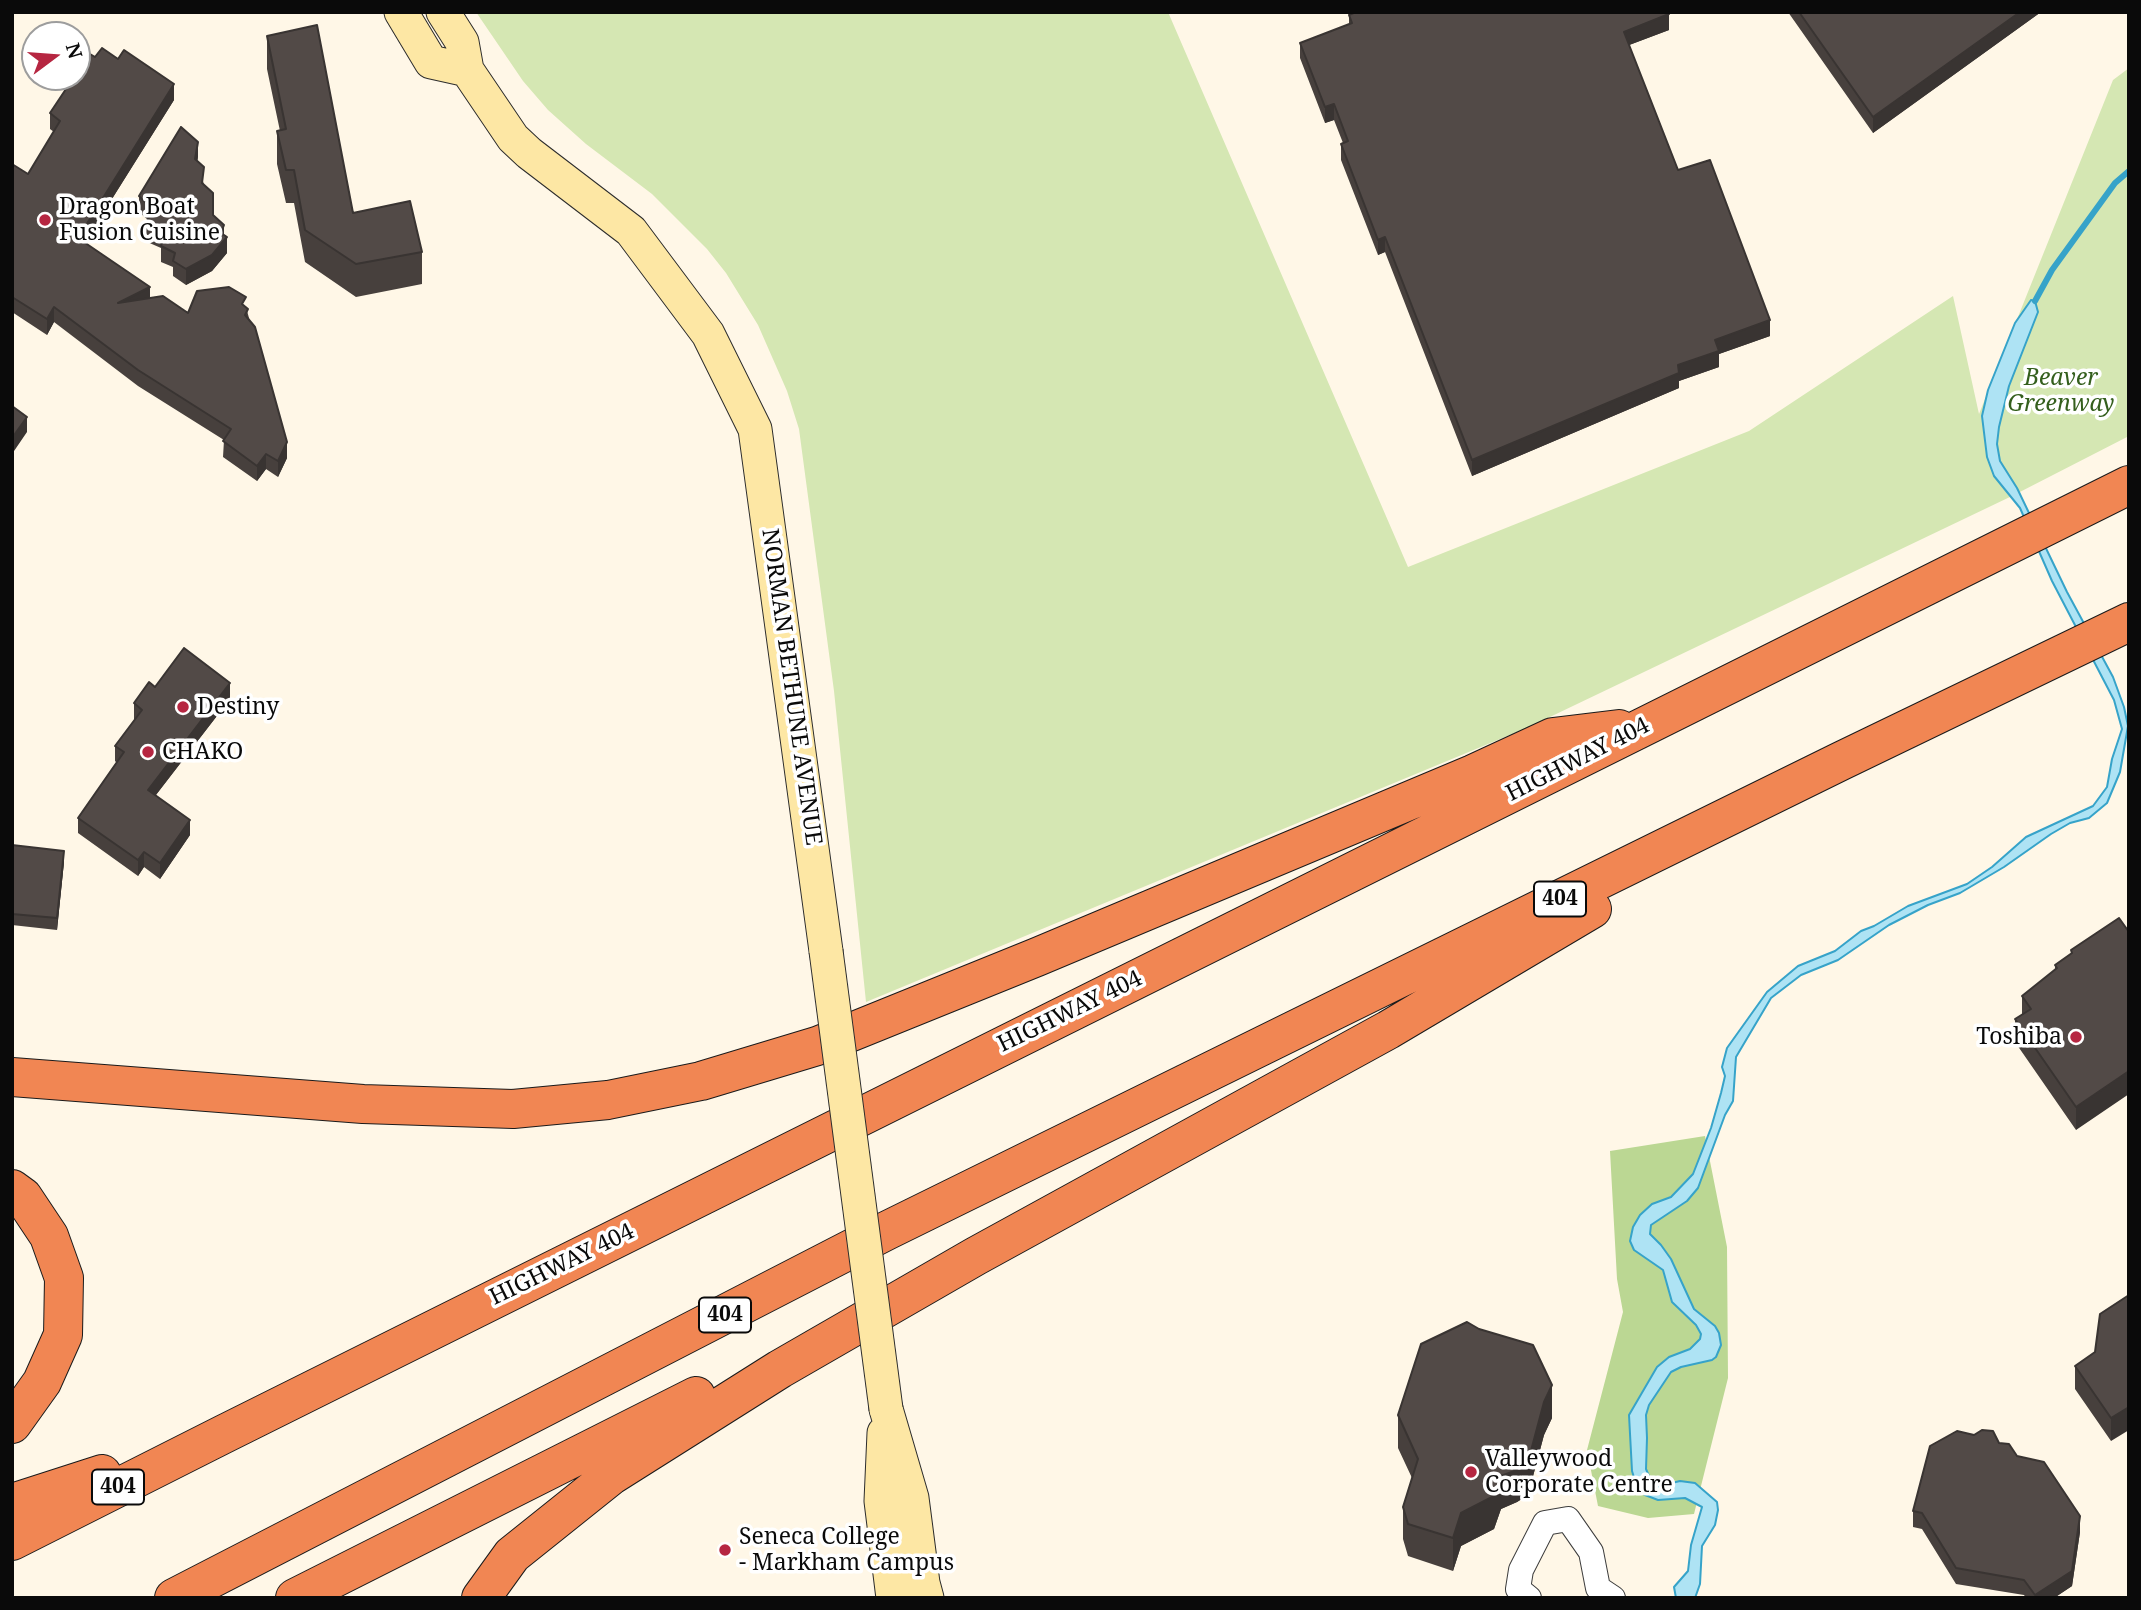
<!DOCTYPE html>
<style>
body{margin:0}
#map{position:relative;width:2141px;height:1610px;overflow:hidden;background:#fff7e7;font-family:"Noto Serif",serif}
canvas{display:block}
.frame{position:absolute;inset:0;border:14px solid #0a0a0a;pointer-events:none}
.north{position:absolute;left:21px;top:21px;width:70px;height:70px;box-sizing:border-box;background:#fff;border:2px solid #9d9d9d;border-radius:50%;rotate:74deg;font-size:19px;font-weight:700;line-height:28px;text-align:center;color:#0a0a0a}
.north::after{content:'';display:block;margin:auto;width:24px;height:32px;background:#b62641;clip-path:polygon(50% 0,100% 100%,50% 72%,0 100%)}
</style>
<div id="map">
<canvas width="2141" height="1610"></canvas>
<div class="frame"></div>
<div class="north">N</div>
</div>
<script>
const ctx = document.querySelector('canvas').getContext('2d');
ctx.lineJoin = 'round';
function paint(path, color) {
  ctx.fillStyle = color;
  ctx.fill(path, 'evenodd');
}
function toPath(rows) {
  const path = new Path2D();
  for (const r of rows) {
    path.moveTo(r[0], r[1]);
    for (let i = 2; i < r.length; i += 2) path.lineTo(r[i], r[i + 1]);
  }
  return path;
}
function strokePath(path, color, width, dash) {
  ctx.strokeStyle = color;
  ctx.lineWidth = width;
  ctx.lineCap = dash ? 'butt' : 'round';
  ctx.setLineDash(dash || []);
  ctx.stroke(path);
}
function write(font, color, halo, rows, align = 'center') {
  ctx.font = font + ' "Noto Serif",serif';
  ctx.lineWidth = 7;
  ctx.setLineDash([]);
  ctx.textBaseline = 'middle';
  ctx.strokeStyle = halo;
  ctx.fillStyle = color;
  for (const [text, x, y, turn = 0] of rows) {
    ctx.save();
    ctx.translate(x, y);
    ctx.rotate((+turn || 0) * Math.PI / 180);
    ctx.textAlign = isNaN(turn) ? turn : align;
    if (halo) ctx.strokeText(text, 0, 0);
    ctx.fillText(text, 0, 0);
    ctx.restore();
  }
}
const green = toPath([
 [476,12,1168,12,1408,567,1749,431,1953,296,1979,414,2113,80,2129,68,2129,436,2012,496,1529,727,866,1002,834,691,799,429,787,391,758,325,726,273,707,249,652,194,586,144,548,110,523,81]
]);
const forest = toPath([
 [1705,1136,1727,1247,1728,1378,1694,1514,1648,1518,1598,1506,1587,1450,1623,1312,1617,1279,1610,1151]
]);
const water = toPath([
 [2031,300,2035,301,2038,312,2009,386,1999,427,1997,444,2000,461,2017,488,2067,592,2113,677,2124,707,2128,726,2120,772,2107,803,2089,818,2070,823,2051,834,2004,867,1960,893,1928,905,1889,925,1838,960,1801,975,1771,998,1736,1057,1733,1101,1725,1115,1698,1188,1687,1201,1651,1225,1650,1234,1661,1245,1671,1259,1694,1309,1715,1326,1719,1333,1721,1345,1716,1357,1712,1360,1681,1367,1671,1372,1649,1405,1646,1415,1647,1438,1646,1469,1651,1481,1659,1486,1680,1481,1695,1483,1717,1502,1718,1510,1715,1525,1702,1546,1700,1584,1695,1598,1676,1598,1674,1587,1688,1571,1691,1545,1702,1507,1685,1498,1658,1500,1645,1495,1637,1487,1632,1471,1629,1415,1657,1367,1669,1357,1690,1349,1700,1339,1701,1334,1696,1325,1672,1302,1663,1270,1634,1250,1630,1241,1633,1227,1640,1215,1652,1204,1671,1197,1693,1174,1711,1128,1721,1093,1725,1076,1722,1067,1727,1048,1767,992,1798,966,1835,951,1861,931,1874,926,1908,906,1967,884,1992,867,2026,837,2093,806,2107,787,2112,759,2122,729,2114,700,2052,581,2020,508,1994,476,1987,457,1982,416,1988,390,2015,323,2031,300]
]);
const stream = toPath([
 [2035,301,2052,270,2115,183,2129,171]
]);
const street = toPath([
 [1529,1598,1518,1589,1521,1570,1545,1523,1568,1519,1591,1552,1598,1588,1613,1598]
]);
const secondary = toPath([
 [401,12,431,62,467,70],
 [443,12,462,42,467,70,513,138,529,153,631,231,708,334,755,429,826,951],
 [886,1409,912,1498,923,1583,927,1598],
 [884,1433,881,1501,893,1598]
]);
const highway = toPath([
 [12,1077,363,1104,513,1109,608,1100,701,1081,817,1046,1037,957,1473,774,1553,737,1619,729],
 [12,1189,23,1197,49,1236,64,1278,63,1335,42,1382,12,1424],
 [12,1503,102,1474],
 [12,1541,224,1434,2129,485],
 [174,1598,886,1231,1841,761,2129,622],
 [295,1598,696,1396],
 [481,1598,512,1555,612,1475,780,1369,976,1256,1388,1030,1592,909]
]);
const secondaryBridge = toPath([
 [826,951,886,1409]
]);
const wall = toPath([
 [1788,12,2041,12,1873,133],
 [1349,15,1669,30,1629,45,1678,170,1770,336,1719,354,1719,367,1679,381,1679,388,1472,476,1385,252,1378,255,1341,160,1341,144,1343,143,1334,120,1325,123,1300,58,1300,43,1349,24],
 [267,36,353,213,422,252,422,284,356,297,305,262,294,203,286,203,277,164,277,131,280,131,267,69],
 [95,57,174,100,85,242,150,298,188,313,246,307,287,458,278,477,266,469,257,481,223,457,224,440,138,386,54,322,47,335,12,312,12,164,28,174,54,132,50,129,50,113],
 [198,157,197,161,213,215,224,235,227,253,212,271,186,285,173,276,173,267,161,262,161,248,145,241,145,225,148,220,139,212,139,196],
 [155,687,230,699,156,795,190,835,160,879,144,867,138,876,78,833,78,818,117,763,115,761,115,746,135,720,134,719,134,703],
 [12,845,64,862,57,930,12,925],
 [2119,918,2076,1130,2015,1042,2015,1019,2022,1015,2022,996,2055,970,2055,965,2071,954,2071,950],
 [2129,1295,2111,1441,2075,1389,2075,1366,2095,1352],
 [1398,1415,1552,1418,1544,1435,1528,1495,1517,1502,1501,1509,1494,1529,1461,1546,1453,1571,1408,1556,1403,1539,1403,1507,1412,1478,1398,1448],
 [1999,1443,2017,1456,2080,1532,2072,1586,2054,1598,2026,1598,2024,1595,1956,1584,1922,1529,1913,1527,1913,1511]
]);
const shadedWall = toPath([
 [2020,12,2041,12,1873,133,1873,117],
 [1669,14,1669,30,1624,47,1624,32],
 [174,84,174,100,78,253,78,238],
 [1334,104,1334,120,1325,123,1325,107],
 [198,142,198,157,195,175,195,159],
 [224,225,224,240,227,237,227,253,212,271,186,285,186,269,221,233],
 [1385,237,1385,252,1378,255,1378,240],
 [150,287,150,302,118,303],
 [54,307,54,322,47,335,47,319],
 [1770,320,1770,336,1719,354,1719,367,1679,381,1679,388,1472,476,1472,460,1678,365,1715,340],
 [27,417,27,432,12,454,12,438],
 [287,442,287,458,278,477,278,461],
 [266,454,266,469,257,481,257,466],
 [230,683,230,699,148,805,148,790],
 [190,820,190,835,160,879,160,863],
 [64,851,64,862,57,930,57,918],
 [144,852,144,867,138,876,138,860],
 [2129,1071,2129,1094,2076,1130,2076,1107],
 [1552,1385,1552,1418,1544,1435,1528,1495,1517,1502,1501,1509,1494,1529,1461,1546,1453,1571,1453,1538,1461,1513,1501,1476,1544,1402],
 [2129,1407,2129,1430,2111,1441,2111,1418],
 [2080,1516,2080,1532,2072,1586,2054,1598,2035,1598,2035,1595]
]);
const building = toPath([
 [1356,12,1668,12,1669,14,1624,32,1678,170,1710,160,1770,320,1715,340,1719,351,1678,365,1679,373,1472,460,1385,237,1378,240,1341,144,1348,141,1334,104,1325,107,1300,43,1352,23,1349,15,1356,12],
 [1799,12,2020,12,1873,117,1799,12],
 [317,25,353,213,410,201,422,252,356,264,305,230,294,170,286,170,277,131,286,129,267,36,317,25],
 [102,48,118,59,124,50,174,84,78,238,150,287,118,303,163,296,188,313,197,291,229,287,246,297,242,304,248,309,245,315,255,327,287,442,278,461,266,454,257,466,223,441,231,429,138,370,54,307,47,319,12,297,12,164,28,174,60,121,50,113,74,77,77,77,77,73,90,54,95,57,102,48],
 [181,127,198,142,195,159,204,167,202,183,213,193,213,215,224,225,221,233,227,237,212,255,186,269,173,261,175,253,161,246,164,235,145,225,153,210,139,196,181,127],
 [12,406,27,417,12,438,12,406],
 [184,648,230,683,148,790,190,820,160,863,144,852,138,860,78,818,124,752,115,746,142,710,134,703,149,682,155,687,184,648],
 [12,845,64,851,57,918,12,914,12,845],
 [2119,918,2129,932,2129,1071,2076,1107,2015,1019,2031,1009,2022,996,2057,968,2055,965,2072,953,2071,950,2119,918],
 [2129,1295,2129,1407,2111,1418,2075,1366,2095,1352,2100,1314,2129,1295],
 [1467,1322,1479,1329,1533,1345,1552,1385,1544,1402,1528,1462,1517,1470,1501,1476,1494,1496,1461,1513,1453,1538,1408,1524,1403,1507,1418,1459,1398,1415,1421,1344,1467,1322],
 [1982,1430,1993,1431,1999,1443,2009,1444,2017,1456,2044,1462,2080,1516,2072,1571,2035,1595,2024,1580,1956,1568,1922,1513,1913,1511,1930,1446,1957,1431,1974,1435,1982,1430]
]);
const markers = [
 [45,220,7,"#b62641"],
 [183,707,7,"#b62641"],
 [148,752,7,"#b62641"],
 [2076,1037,7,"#b62641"],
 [1471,1472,7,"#b62641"],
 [725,1550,7,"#b62641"]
];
const shields = [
 [1560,899,52],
 [725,1315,52],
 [118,1487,52]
];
const shieldNames = [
 ["404",1560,899],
 ["404",725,1315],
 ["404",118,1487]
];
const poiNames = [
 ["Dragon Boat",59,207],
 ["Fusion Cuisine",59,233],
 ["Destiny",197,707],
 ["CHAKO",162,752],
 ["Toshiba",2062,1037,"right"],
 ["Valleywood",1485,1459],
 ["Corporate Centre",1485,1485],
 ["Seneca College",739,1537],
 ["- Markham Campus",739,1563]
];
const parkNames = [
 ["Beaver",2061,378],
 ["Greenway",2061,404]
];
const streetNames = [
 ["NORMAN BETHUNE AVENUE",791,687,82],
 ["HIGHWAY 404",1578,760,-27],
 ["HIGHWAY 404",1070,1012,-26],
 ["HIGHWAY 404",562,1265,-26]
];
paint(green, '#d5e7b3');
paint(forest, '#bbd793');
paint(water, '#aee3f4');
strokePath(water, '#36a3c9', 2);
strokePath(stream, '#36a3c9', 6);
strokePath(street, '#3d3d3d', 26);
strokePath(secondary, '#2c2c2c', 35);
strokePath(highway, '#1b1b1b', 40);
strokePath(street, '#fff', 24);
strokePath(secondary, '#fde7a4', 33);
strokePath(highway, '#f18653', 38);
strokePath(secondaryBridge, '#2c2c2c', 35, []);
strokePath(secondaryBridge, '#fde7a4', 33);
paint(wall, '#47403d');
paint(shadedWall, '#393432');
paint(building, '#524a47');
strokePath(building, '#393432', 2);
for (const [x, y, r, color] of markers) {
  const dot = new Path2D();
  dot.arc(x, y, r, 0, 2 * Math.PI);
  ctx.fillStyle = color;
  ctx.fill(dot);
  strokePath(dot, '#fff', 2.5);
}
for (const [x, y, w] of shields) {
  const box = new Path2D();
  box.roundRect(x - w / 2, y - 17.5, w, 35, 5);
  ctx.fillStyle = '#fff';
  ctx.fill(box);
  strokePath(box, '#0a0a0a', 2);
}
write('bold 21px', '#0a0a0a', null, shieldNames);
write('23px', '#0a0a0a', '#fff', poiNames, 'left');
write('italic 23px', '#345f1d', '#fff', parkNames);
write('23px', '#0a0a0a', '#fff', streetNames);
</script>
